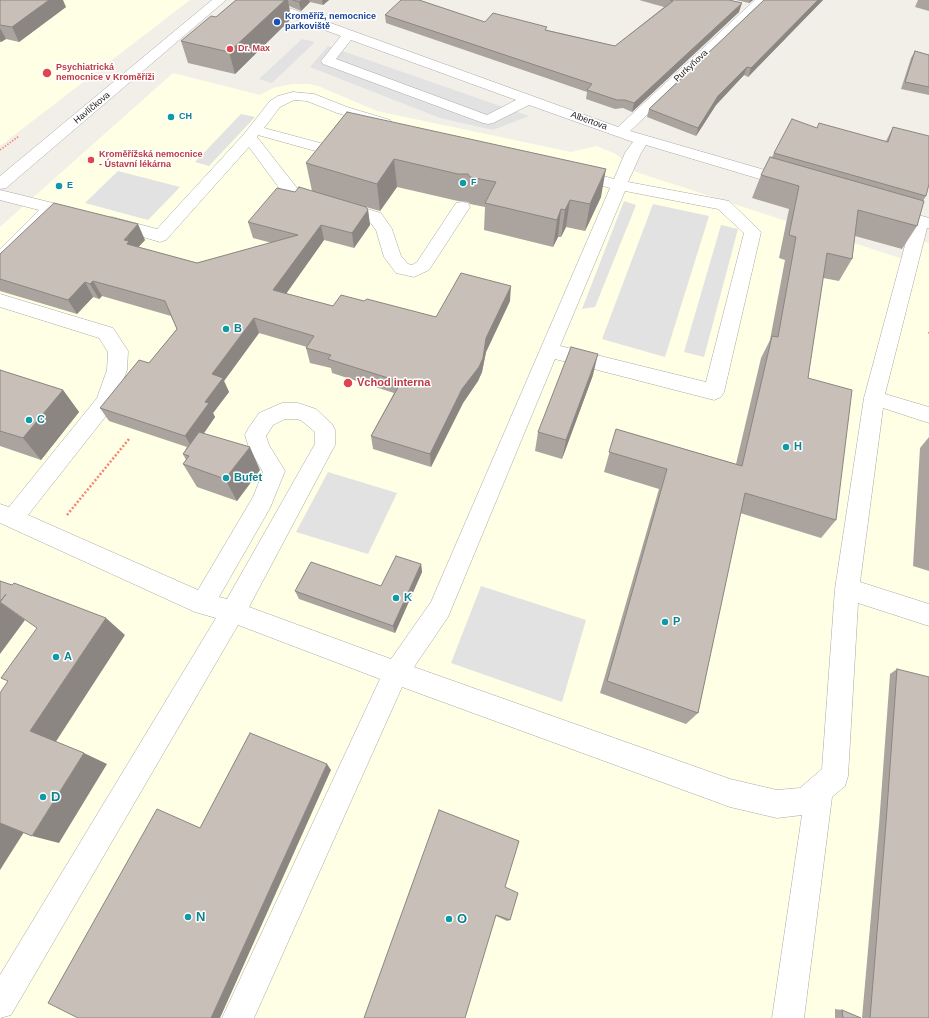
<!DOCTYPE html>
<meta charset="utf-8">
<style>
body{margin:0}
canvas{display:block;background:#f2efe9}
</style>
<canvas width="929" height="1018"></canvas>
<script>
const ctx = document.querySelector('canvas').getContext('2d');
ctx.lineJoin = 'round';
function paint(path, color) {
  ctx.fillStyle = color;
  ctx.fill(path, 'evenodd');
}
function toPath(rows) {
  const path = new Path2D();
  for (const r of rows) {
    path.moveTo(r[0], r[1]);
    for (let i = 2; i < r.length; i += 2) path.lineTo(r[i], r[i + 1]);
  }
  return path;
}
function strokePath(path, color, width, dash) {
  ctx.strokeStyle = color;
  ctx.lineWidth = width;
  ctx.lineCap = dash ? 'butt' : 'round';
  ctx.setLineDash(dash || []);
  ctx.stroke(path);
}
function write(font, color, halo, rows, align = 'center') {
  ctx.font = font + ' Helvetica,sans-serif';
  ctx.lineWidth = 3;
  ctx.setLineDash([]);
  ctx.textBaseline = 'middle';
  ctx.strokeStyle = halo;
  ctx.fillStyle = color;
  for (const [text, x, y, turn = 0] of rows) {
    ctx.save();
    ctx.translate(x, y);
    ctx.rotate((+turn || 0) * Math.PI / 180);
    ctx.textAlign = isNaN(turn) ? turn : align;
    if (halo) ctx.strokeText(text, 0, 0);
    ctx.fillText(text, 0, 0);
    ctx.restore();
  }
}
const education = toPath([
 [0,0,190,0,0,146],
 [173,73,260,95,273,88,292,84,309,84,318,86,377,111,571,152,596,146,616,154,636,172,918,264,924,242,929,243,929,1018,0,1018,0,227]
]);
const parking = toPath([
 [302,39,315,42,272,83,259,79],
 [328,46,529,116,493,130,440,118,310,67],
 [241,114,255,117,209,166,195,162],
 [118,171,180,187,148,220,85,203],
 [624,201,636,205,595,307,582,309],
 [653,204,709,216,665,357,602,339],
 [721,225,738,229,704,357,684,352],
 [328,472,397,493,368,554,296,532],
 [481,586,586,620,562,702,451,663]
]);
const pathFar2 = toPath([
 [0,150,19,136]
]);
const pathFar1 = toPath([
 [929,332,929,334]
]);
const path = toPath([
 [67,515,129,439]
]);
const minor = toPath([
 [212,0,226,0,6,188,0,189,0,176,212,0],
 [249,0,267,0,618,127,755,0,768,0,630,131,796,179,798,183,796,187,790,188,646,145,641,153,628,182,729,201,761,232,724,392,721,397,714,400,555,359,448,617,414,667,730,779,777,790,800,788,822,769,835,589,864,398,911,223,884,216,882,212,884,208,890,207,929,218,929,228,927,228,885,394,929,407,929,423,883,408,860,582,929,604,929,626,858,603,848,776,845,786,832,797,804,1018,772,1018,802,815,777,818,730,807,402,687,254,1018,222,1018,380,679,238,625,11,1015,0,1018,0,975,216,618,195,612,0,523,0,504,9,507,97,398,107,370,108,352,99,338,0,307,0,294,113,328,128,351,127,370,113,407,28,515,198,590,253,497,263,472,249,448,245,435,248,429,259,413,282,403,298,403,316,409,332,424,335,430,335,445,249,607,391,659,431,602,610,188,569,176,567,173,569,170,575,168,614,179,625,153,633,142,529,105,493,123,488,124,483,123,323,64,321,61,341,36,251,3,249,0],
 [351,40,516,100,487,115,336,59,351,40],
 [625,191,718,209,744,233,706,382,560,346,625,191],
 [285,419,297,419,302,421,315,432,315,444,227,599,219,597,270,508,285,471,269,445,266,436,273,425,285,419],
 [293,92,314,94,347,107,390,120,392,123,390,126,385,127,337,113,307,101,294,100,280,107,264,128,324,144,327,147,324,150,319,152,258,135,257,137,297,188,381,213,392,229,401,256,408,264,412,265,417,262,456,203,462,202,468,203,470,207,429,270,414,277,396,273,384,257,376,230,369,221,285,196,249,147,166,240,160,242,106,226,104,222,106,218,112,217,157,229,244,134,270,101,278,96,293,92],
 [0,190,57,204,59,208,6,263,0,265,0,249,39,210,0,200,0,190]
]);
const wall = toPath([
 [0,0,66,7,19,42,6,39,1,42,0,42],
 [236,0,329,0,323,5,310,2,301,11,289,6,291,19,235,74,188,63,181,41,216,17],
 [639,0,729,0,739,12,632,112,623,108,615,109,586,99,587,92,386,23,385,15,485,22,547,30,615,46,664,7],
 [736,0,753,0,749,3],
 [764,0,823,0,748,77,744,75,716,105,696,136,647,117,649,109],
 [918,0,929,0,929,11,915,7],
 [915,51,929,55,929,95,901,89,911,58],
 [347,112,601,197,585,231,566,227,561,237,558,237,553,247,484,230,485,207,470,204,468,202,458,201,397,187,380,211,366,207,368,210,370,225,354,248,324,240,286,294,333,306,364,301,436,317,510,301,486,352,482,372,478,381,463,403,431,467,373,449,371,436,394,393,332,373,331,368,310,363,306,348,307,347,259,333,224,381,229,392,213,413,215,417,204,433,260,470,237,501,197,487,183,464,186,460,183,454,187,447,109,421,100,408,149,363,177,329,171,316,102,296,99,299,93,297,77,314,0,291,0,254,145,240,138,247,197,263,272,243,253,238,248,222,295,192,312,191,306,163],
 [893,127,926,196,923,201,917,226,902,249,855,236,852,259,839,281,823,278,808,378,836,520,821,538,740,513,698,713,686,724,600,693,659,489,604,472,616,429,736,464,761,358,770,340,785,260,779,258,789,209,752,198,761,175,772,157,774,153,817,128,886,141],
 [0,370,63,390,79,412,41,460,0,446],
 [593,375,562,459,535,451,538,432],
 [929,437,929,571,913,566,920,448],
 [421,564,422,572,395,633,299,599,295,591,381,586],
 [897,669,929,1018,862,1018,879,825,890,674],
 [505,887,510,920,507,921,496,916],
 [835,1009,842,1010,861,1018,835,1018]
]);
const shadedWall = toPath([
 [49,0,63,0,66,7,19,42,12,27],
 [285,0,288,0,291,19,235,74,229,52],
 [302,0,309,0,310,2,301,11,299,2],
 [322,0,329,0,323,5],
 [750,0,753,0,749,3],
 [818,0,823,0,748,77,751,68],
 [742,3,739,12,632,112,634,103],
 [0,28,6,39,1,42,0,40],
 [747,67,744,75,716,105,696,136,698,128,718,96],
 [394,159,397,187,380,211,377,184],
 [606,169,601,197,585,231,590,204],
 [570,200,566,227,561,237,565,210],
 [561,209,558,237,553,247,557,220],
 [368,210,370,225,354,248,352,233],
 [138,224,145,240,134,252,134,259,124,240],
 [321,225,324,240,278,305,273,290],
 [93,281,102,296,99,299,90,284],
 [85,282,93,297,77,314,68,300],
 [511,286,510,301,486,352,482,372,478,381,463,403,431,467,430,454],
 [254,318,259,333,224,381,229,392,213,413,215,417,193,449,185,436,205,402,212,374],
 [598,354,593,375,562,459,566,440],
 [63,390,79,412,41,460,23,438],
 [250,447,260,470,237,501,225,479],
 [421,564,422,572,395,633,393,626],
 [0,602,25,620,0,654],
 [106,618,125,635,55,743,30,731],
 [84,753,107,764,59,843,32,836],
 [327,764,331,770,220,1018,211,1018],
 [0,823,26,829,0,870]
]);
const building = toPath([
 [0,0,49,0,12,27,0,25,0,0],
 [236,0,285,0,229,52,181,41,211,16,216,17,236,0],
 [293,0,302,0,299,2,293,0],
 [401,0,419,0,485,22,493,13,547,27,545,30,615,46,673,1,670,0,729,0,742,3,634,103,625,100,617,100,587,90,592,84,385,15,401,0],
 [764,0,818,0,751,68,747,67,718,96,698,128,649,109,764,0],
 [915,51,929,55,929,87,905,82,915,51],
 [347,112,606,169,590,204,570,200,565,210,561,209,557,220,485,203,496,182,470,177,468,174,458,174,394,159,377,184,306,163,347,112],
 [792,119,817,128,819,123,888,142,893,127,929,136,929,184,926,196,774,153,792,119],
 [770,157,924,201,917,226,858,210,852,259,827,253,808,378,852,390,836,520,745,493,698,713,607,681,667,469,609,452,616,429,742,466,772,336,778,337,796,237,789,235,799,186,761,175,770,157],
 [299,187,366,207,368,210,352,233,321,225,273,290,333,306,341,295,364,301,367,299,436,317,461,273,511,286,486,338,483,358,479,367,462,389,430,454,371,436,401,382,328,359,331,355,306,348,314,336,254,318,212,374,223,378,205,402,209,403,185,436,100,408,139,360,149,363,177,329,165,301,93,281,90,284,85,282,68,300,0,279,0,254,54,203,138,224,124,240,129,241,127,244,197,263,298,235,248,222,277,188,295,192,299,187],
 [571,347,598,354,566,440,538,432,571,347],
 [0,370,63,390,23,438,0,431,0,370],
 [199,432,250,447,225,479,183,464,189,456,183,454,199,432],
 [396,556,421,564,393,626,295,591,311,562,381,586,396,556],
 [0,581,12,585,14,583,106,618,30,731,84,753,32,836,0,823,0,693,8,681,1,678,37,628,0,602,6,594,0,602,0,581],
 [897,669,929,677,929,1018,870,1018,886,823,897,669],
 [250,733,327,764,211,1018,78,1018,48,1003,157,809,200,828,250,733],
 [439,810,519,841,505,887,518,893,510,920,496,915,465,1018,364,1018,439,810],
 [842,1010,861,1018,843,1018,842,1010]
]);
const markers = [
 [277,22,4,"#1a4fb4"],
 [230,49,4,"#e0444e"],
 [47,73,5,"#e0444e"],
 [171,117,4,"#0f9aa8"],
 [91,160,4,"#e0444e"],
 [463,183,4,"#0f9aa8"],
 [59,186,4,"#0f9aa8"],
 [226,329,4,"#0f9aa8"],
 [348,383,5,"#e0444e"],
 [29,420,4,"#0f9aa8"],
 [786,447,4,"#0f9aa8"],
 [226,478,4,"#0f9aa8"],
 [396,598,4,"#0f9aa8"],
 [665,622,4,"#0f9aa8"],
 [56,657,4,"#0f9aa8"],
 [43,797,4,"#0f9aa8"],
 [188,917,4,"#0f9aa8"],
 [449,919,4,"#0f9aa8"]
];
const farTransitnames = [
 ["Kroměříž, nemocnice",285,17],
 ["parkoviště",285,27]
];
const farHealthnames = [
 ["Dr. Max",238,49],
 ["Psychiatrická",56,68],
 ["nemocnice v Kroměříži",56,78],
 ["Kroměřížská nemocnice",99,155],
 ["- Ústavní lékárna",99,165]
];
const farStreetnames = [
 ["Purkyňova",691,66,-43],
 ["Havlíčkova",92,108,-40],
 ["Albertova",589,121,20]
];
const farCulturenames = [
 ["CH",179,117],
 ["F",471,183],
 ["E",67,186]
];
const cultureNames = [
 ["B",234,329],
 ["C",37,420],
 ["H",794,447],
 ["Bufet",234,478],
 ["K",404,598],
 ["P",673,622],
 ["A",64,657]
];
const healthNames = [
 ["Vchod interna",357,383]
];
const nearCulturenames = [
 ["D",51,797],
 ["N",196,917],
 ["O",457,919]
];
paint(education, '#ffffe5');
paint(parking, '#e2e2e2');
strokePath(minor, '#a9a9a9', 1);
strokePath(pathFar2, '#fa8072', 1.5, [1.5, 1.5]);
strokePath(pathFar1, '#fa8072', 2, [1.5, 1.5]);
strokePath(path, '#fa8072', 2.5, [2, 2]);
paint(minor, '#fff');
paint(wall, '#aba49e');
paint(shadedWall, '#8b8681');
paint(building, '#c7bfb8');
strokePath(building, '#8b8681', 1);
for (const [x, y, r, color] of markers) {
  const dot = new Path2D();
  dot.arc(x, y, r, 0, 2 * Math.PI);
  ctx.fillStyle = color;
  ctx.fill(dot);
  strokePath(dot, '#fff', 1.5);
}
write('bold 9px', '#164399', '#fff', farTransitnames, 'left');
write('bold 9px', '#be3a42', '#fff', farHealthnames, 'left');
write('9px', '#222', '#fff', farStreetnames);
write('bold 9px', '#0d838f', '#fff', farCulturenames, 'left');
write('bold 11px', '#0d838f', '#fff', cultureNames, 'left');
write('bold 11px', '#be3a42', '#fff', healthNames, 'left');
write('bold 13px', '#0d838f', '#fff', nearCulturenames, 'left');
</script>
